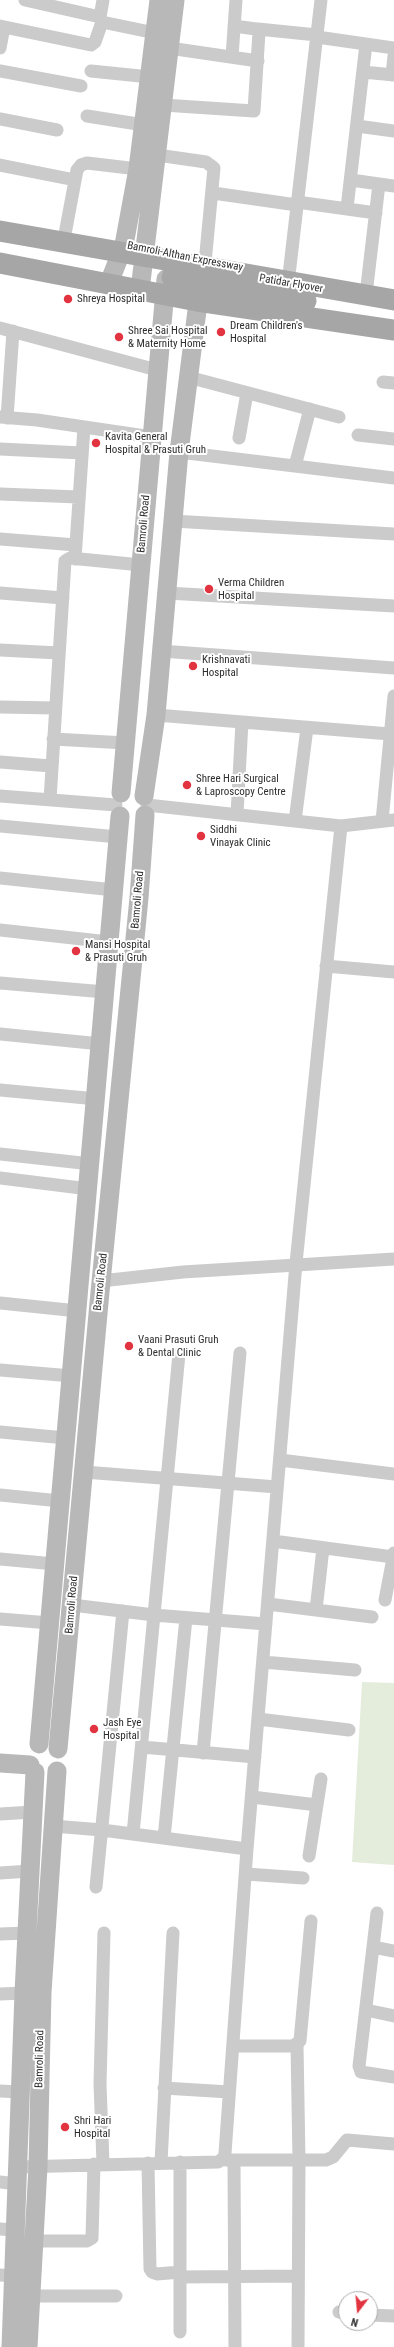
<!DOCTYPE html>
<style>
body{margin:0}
#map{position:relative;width:394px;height:2347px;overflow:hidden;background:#fff;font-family:"Roboto Condensed",sans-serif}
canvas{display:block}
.north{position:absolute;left:338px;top:2291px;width:40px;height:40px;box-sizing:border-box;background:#fff;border:1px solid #ababab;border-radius:50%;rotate:196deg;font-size:11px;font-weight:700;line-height:16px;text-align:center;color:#2e2e2e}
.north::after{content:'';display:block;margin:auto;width:14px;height:18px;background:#e23440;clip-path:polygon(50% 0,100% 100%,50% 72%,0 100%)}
</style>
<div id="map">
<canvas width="394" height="2347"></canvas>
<div class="north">N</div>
</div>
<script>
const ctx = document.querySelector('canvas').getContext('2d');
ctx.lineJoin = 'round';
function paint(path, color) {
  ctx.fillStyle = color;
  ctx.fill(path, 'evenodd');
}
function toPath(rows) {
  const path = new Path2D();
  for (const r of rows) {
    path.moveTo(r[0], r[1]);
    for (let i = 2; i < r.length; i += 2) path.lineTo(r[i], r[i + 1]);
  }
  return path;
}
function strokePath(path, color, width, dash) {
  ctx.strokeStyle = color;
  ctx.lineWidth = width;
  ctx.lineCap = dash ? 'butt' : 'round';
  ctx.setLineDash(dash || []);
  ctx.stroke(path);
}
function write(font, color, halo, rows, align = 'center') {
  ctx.font = font + ' "Roboto Condensed",sans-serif';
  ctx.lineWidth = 4;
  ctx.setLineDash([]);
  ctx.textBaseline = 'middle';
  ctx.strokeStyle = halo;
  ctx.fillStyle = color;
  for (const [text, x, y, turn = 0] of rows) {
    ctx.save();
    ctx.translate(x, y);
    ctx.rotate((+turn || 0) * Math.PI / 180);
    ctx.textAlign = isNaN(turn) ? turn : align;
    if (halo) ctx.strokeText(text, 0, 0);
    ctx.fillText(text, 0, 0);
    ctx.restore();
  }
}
const green = toPath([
 [362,1682,394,1683,394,1865,352,1862]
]);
const street = toPath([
 [25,0,100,17],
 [103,0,100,17,102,22,155,33],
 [0,26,91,45,95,42,102,22],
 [258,29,317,35],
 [317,37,394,48],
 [0,48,4,27],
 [169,48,258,61],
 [232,57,236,0],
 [0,71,81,86],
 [91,71,150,77],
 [363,72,394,75],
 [392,75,394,56],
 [163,105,254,111,259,32,256,29,234,26],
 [87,116,144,125],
 [0,119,57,130],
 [357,126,394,131],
 [157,155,206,162,214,168,205,263],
 [0,165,75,180],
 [351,180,394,186],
 [213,193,297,205],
 [297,202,376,213],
 [347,208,366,44],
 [65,234,77,170,81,165,87,163,138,169],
 [289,275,321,0],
 [367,286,379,184],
 [0,328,157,370],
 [188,377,339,417],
 [383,382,394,383],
 [0,417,37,420,152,437],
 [7,418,13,331],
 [358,435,394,439],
 [239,438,247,393],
 [0,449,82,453],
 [179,452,394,478],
 [295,466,310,409],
 [0,494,79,497],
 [173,521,394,534],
 [0,539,76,545],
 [75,559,84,427],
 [0,593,63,598],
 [167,593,394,606],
 [0,650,59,653],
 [161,651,394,668],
 [0,707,55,708],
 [156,715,390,734],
 [53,739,126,743],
 [0,762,51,766],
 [0,796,116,805],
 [50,800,65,561,70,558,141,565],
 [237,814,242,722],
 [295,821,307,728],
 [382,821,394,696],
 [0,826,118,837],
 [341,826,394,820],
 [0,878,114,890],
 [0,930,109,942],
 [326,966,394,972],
 [0,983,105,992],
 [0,1034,101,1044],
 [0,1090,97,1099],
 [0,1154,91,1164],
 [0,1178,89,1189],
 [101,1281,183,1272,394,1259],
 [0,1303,78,1311],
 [0,1370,72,1376],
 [0,1432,66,1438],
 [280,1460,394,1474],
 [84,1472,277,1487],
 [0,1495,60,1501],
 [273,1541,393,1557],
 [0,1559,55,1564],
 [385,1600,394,1553],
 [268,1604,372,1617],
 [72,1605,154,1615,266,1624],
 [316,1610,323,1548],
 [0,1619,50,1623],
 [263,1662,355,1670],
 [258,1719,349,1730],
 [142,1747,255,1757],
 [203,1753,240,1353],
 [252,1797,317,1805],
 [0,1814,33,1812],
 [53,1826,102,1830,247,1849],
 [133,1834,179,1354],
 [164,1838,186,1618],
 [309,1856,321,1779],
 [0,1873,30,1871],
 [246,1874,303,1878],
 [96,1887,123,1611],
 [377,1913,359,2066,361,2072,394,2077],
 [0,1934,27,1933],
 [373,1947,394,1951],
 [0,1994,24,1993],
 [366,2010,394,2016],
 [297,2045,299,2160,298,2347],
 [233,2046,293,2046,300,2041,311,1921],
 [164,2088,229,2092],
 [0,2091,20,2092],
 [226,2160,326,2160,333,2157,347,2140,394,2144],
 [234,2160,235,2347],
 [161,2162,173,1933],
 [180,2162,180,2332],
 [103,2163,100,2084,104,1933],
 [148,2163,150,2269,152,2272,157,2274,180,2272],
 [17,2167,218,2162,224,2158,225,2153,247,1849,296,1263,341,826,147,805],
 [0,2182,17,2184],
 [0,2229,15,2230],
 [34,2241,87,2241,92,2238,94,2164],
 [0,2275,13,2276],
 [180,2277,298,2276],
 [31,2296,116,2296],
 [339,2312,346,2313],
 [370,2315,394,2316]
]);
const secondary = toPath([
 [109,283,124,245,138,169,159,0],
 [140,290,175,0],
 [121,793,166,279],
 [144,796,156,715,179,452,200,287],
 [39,1744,120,816],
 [58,1749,100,1292,139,898,145,815],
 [0,1763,30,1765],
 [11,2347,24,1993,35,1772],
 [28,2347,38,2167,42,1992,57,1771]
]);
const primary = toPath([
 [0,263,197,301,394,330]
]);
const primaryBridge = toPath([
 [0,231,394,300],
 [172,277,306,301]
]);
const markers = [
 [68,299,5,"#e23440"],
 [221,332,5,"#e23440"],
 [119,337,5,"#e23440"],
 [96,443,5,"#e23440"],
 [209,589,5,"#e23440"],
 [193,666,5,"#e23440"],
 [187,785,5,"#e23440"],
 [201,836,5,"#e23440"],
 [76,951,5,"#e23440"],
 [129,1346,5,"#e23440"],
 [94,1729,5,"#e23440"],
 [65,2127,5,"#e23440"]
];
const streetNames = [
 ["Bamroli-Althan Expressway",185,257,11],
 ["Patidar Flyover",291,284,10],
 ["Bamroli Road",144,524,-85],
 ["Bamroli Road",138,900,-85],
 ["Bamroli Road",101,1282,-84],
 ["Bamroli Road",72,1605,-85],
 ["Bamroli Road",40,2059,-89]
];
const poiNames = [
 ["Shreya Hospital",77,299],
 ["Dream Children's",230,326],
 ["Hospital",230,339],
 ["Shree Sai Hospital",128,331],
 ["& Maternity Home",128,344],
 ["Kavita General",105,437],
 ["Hospital & Prasuti Gruh",105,450],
 ["Verma Children",218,583],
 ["Hospital",218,596],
 ["Krishnavati",202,660],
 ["Hospital",202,673],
 ["Shree Hari Surgical",196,779],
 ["& Laproscopy Centre",196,792],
 ["Siddhi",210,830],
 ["Vinayak Clinic",210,843],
 ["Mansi Hospital",85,945],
 ["& Prasuti Gruh",85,958],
 ["Vaani Prasuti Gruh",138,1340],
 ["& Dental Clinic",138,1353],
 ["Jash Eye",103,1723],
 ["Hospital",103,1736],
 ["Shri Hari",74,2121],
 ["Hospital",74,2134]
];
paint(green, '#e4ecdc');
strokePath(street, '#cbcbcb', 13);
strokePath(secondary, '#b8b8b8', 19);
strokePath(primary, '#a6a6a6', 21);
strokePath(primaryBridge, '#a6a6a6', 21);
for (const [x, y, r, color] of markers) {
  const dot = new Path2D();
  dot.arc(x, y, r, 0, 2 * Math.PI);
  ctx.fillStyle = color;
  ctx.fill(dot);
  strokePath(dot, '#fff', 1.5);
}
write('11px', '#2e2e2e', '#fff', streetNames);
write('11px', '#2e2e2e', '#fff', poiNames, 'left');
</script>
